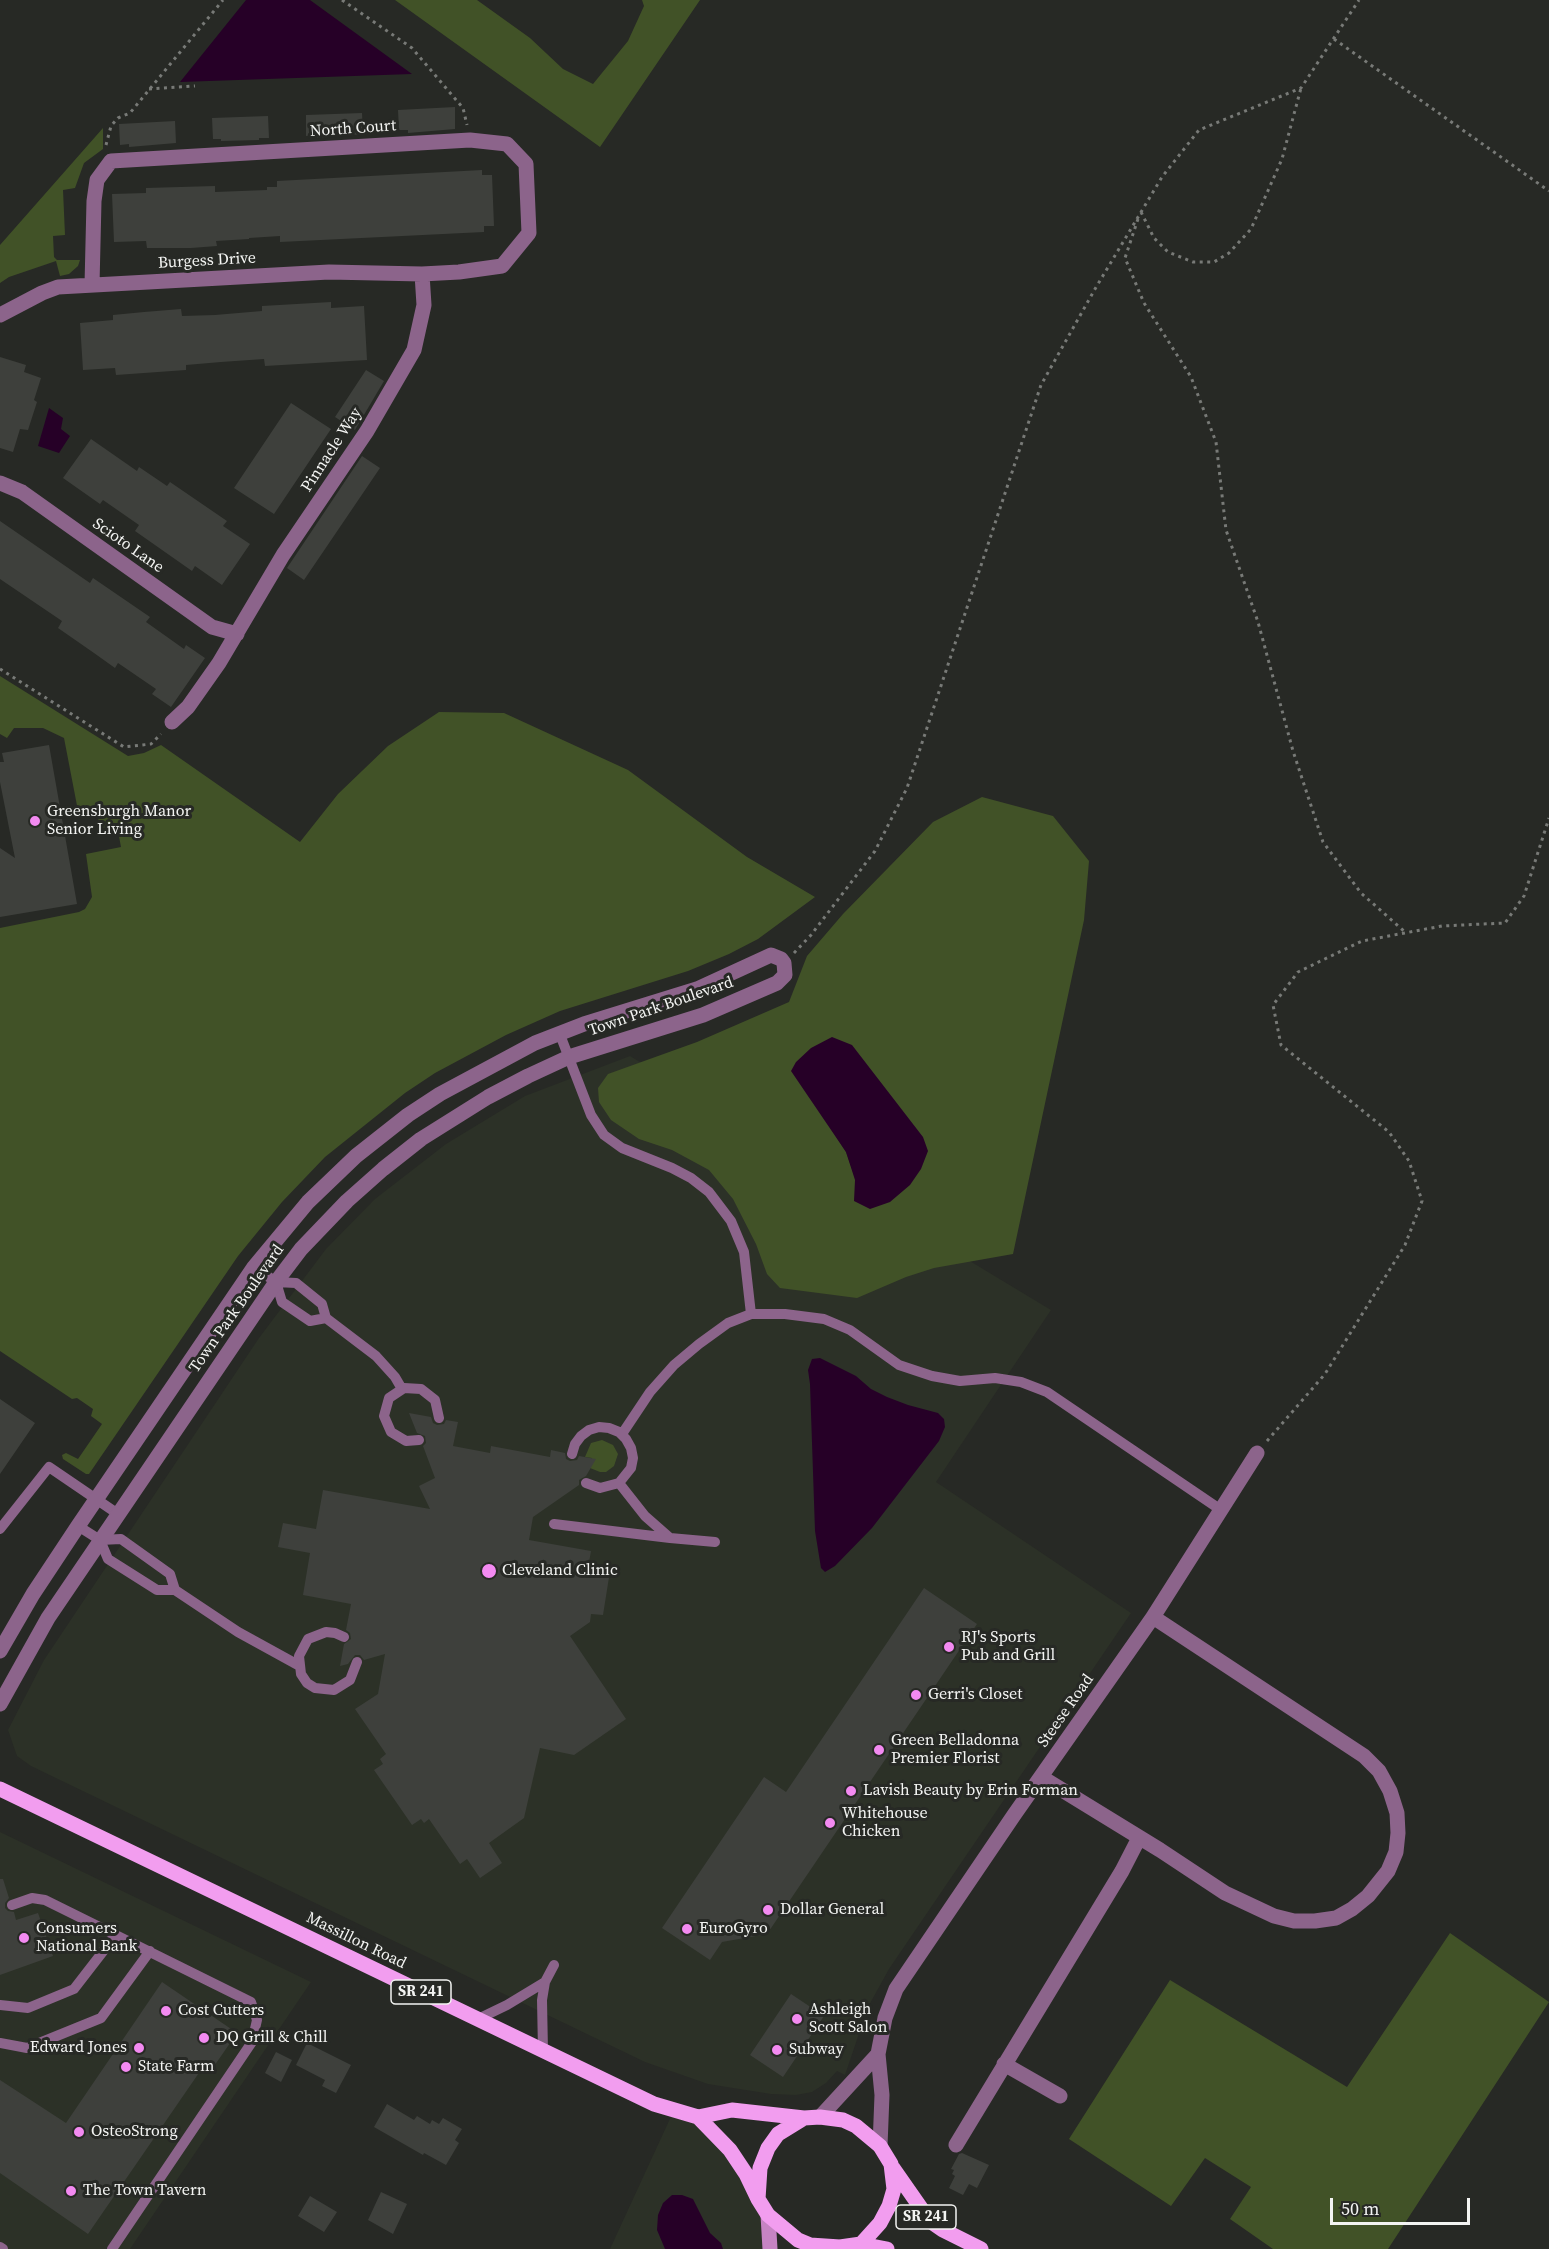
<!DOCTYPE html>
<style>
body{margin:0}
#map{position:relative;width:1549px;height:2249px;overflow:hidden;background:#272925;font-family:"Source Serif 4",serif}
canvas{display:block}
.scale{position:absolute;left:1330px;top:2198px;width:140px;height:27px;box-sizing:border-box;border:3px solid #f3f4f2;border-top:0;padding-left:8px;font-size:18px;line-height:21px;white-space:nowrap;color:#f3f4f2;-webkit-text-stroke:4px #272925;paint-order:stroke}
</style>
<div id="map">
<canvas width="1549" height="2249"></canvas>
<div class="scale">50 m</div>
</div>
<script>
const ctx = document.querySelector('canvas').getContext('2d');
ctx.lineJoin = 'round';
function paint(path, color) {
  ctx.fillStyle = color;
  ctx.fill(path, 'evenodd');
}
function toPath(rows) {
  const path = new Path2D();
  for (const r of rows) {
    path.moveTo(r[0], r[1]);
    for (let i = 2; i < r.length; i += 2) path.lineTo(r[i], r[i + 1]);
  }
  return path;
}
function strokePath(path, color, width, dash) {
  ctx.strokeStyle = color;
  ctx.lineWidth = width;
  ctx.lineCap = dash ? 'butt' : 'round';
  ctx.setLineDash(dash || []);
  ctx.stroke(path);
}
function write(font, color, halo, rows, align = 'center') {
  ctx.font = font + ' "Source Serif 4",serif';
  ctx.lineWidth = 6;
  ctx.setLineDash([]);
  ctx.textBaseline = 'middle';
  ctx.strokeStyle = halo;
  ctx.fillStyle = color;
  for (const [text, x, y, turn = 0] of rows) {
    ctx.save();
    ctx.translate(x, y);
    ctx.rotate((+turn || 0) * Math.PI / 180);
    ctx.textAlign = isNaN(turn) ? turn : align;
    if (halo) ctx.strokeText(text, 0, 0);
    ctx.fillText(text, 0, 0);
    ctx.restore();
  }
}
const built = toPath([
 [630,1056,1051,1310,936,1482,1131,1613,889,1969,868,2007,845,2075,837,2071,826,2083,812,2092,796,2095,771,2094,708,2084,645,2062,31,1766,17,1756,8,1730,44,1660,259,1338,326,1249,375,1199,446,1144,525,1096],
 [0,1832,311,1982,130,2249,0,2249],
 [674,2110,698,2117,758,2199,770,2249,610,2249]
]);
const green = toPath([
 [395,0,477,0,530,38,563,69,593,84,628,41,644,6,642,0,700,0,600,147],
 [103,128,103,149,84,163,75,188,63,190,65,235,53,236,54,257,57,260,80,260,78,266,69,274,60,276,56,261,9,277,0,283,0,245],
 [0,676,128,756,144,753,161,745,300,842,338,794,388,746,439,712,504,713,628,770,747,857,815,897,758,939,729,954,688,971,560,1011,506,1035,435,1073,405,1093,325,1157,282,1202,238,1256,89,1474,86,1474,63,1459,62,1455,66,1453,78,1459,102,1424,91,1416,93,1409,77,1398,72,1399,0,1351,0,928,79,912,85,909,92,897,86,854,121,847,117,826,100,829,97,812,79,816,64,738,43,728,14,728,7,738,0,734],
 [982,797,1053,816,1089,861,1084,920,1013,1254,934,1268,906,1277,857,1298,780,1288,767,1274,756,1244,733,1199,709,1170,672,1150,639,1139,611,1120,599,1102,598,1088,608,1074,697,1042,789,1002,807,956,843,914,933,822],
 [825,1119,890,1202,856,1180,846,1152],
 [602,1440,613,1445,618,1454,614,1466,606,1472,600,1472,590,1468,592,1458,585,1457,591,1443],
 [1450,1933,1549,2002,1388,2249,1273,2249,1230,2219,1251,2187,1205,2158,1171,2206,1069,2139,1170,1980,1347,2087]
]);
const water = toPath([
 [246,0,310,0,412,74,180,82],
 [49,408,63,418,61,429,70,436,59,453,38,446],
 [832,1037,852,1045,923,1137,928,1151,921,1169,910,1185,890,1202,870,1209,854,1201,855,1180,846,1152,791,1071,796,1062,811,1048],
 [820,1358,856,1376,871,1389,887,1397,908,1405,938,1413,944,1419,945,1427,939,1441,872,1528,835,1566,825,1572,821,1568,815,1531,810,1384,808,1370,812,1359],
 [672,2195,682,2195,693,2199,710,2233,721,2243,723,2249,665,2249,657,2230,658,2215,663,2203]
]);
const building = toPath([
 [455,107,455,129,408,133,408,130,399,130,398,110],
 [362,113,363,134,315,138,315,135,306,136,306,115],
 [268,116,269,138,259,138,259,140,221,141,221,139,213,139,212,118],
 [175,121,176,143,129,147,129,144,120,145,119,124],
 [482,170,482,175,492,175,494,226,484,226,484,232,280,242,280,236,249,238,249,239,216,241,217,246,191,248,147,248,146,241,114,242,112,194,146,193,146,188,215,186,215,192,267,190,267,187,277,187,277,181],
 [331,302,331,308,364,306,367,360,265,366,264,359,221,362,186,365,186,370,116,375,115,368,83,370,80,323,113,320,113,315,144,312,181,309,182,316,215,315,262,311,262,306],
 [0,357,26,365,24,372,41,378,34,400,37,402,28,430,20,429,13,452,0,448],
 [366,370,384,381,355,430,335,417],
 [291,403,331,429,274,514,234,488],
 [91,439,137,471,139,467,167,486,170,482,227,521,223,526,250,544,222,585,195,566,192,571,135,531,139,525,103,500,100,504,63,478],
 [362,456,380,468,304,580,287,568],
 [0,521,90,583,93,578,150,617,146,622,184,649,186,645,205,658,171,707,152,694,156,689,118,663,115,668,94,653,58,628,62,621,0,579],
 [49,745,77,904,0,917,0,848,15,858,0,782,0,762,4,762,2,753],
 [0,1399,35,1423,0,1474],
 [409,1413,431,1417,433,1423,437,1425,444,1424,446,1420,458,1422,453,1446,490,1453,491,1446,550,1457,551,1450,565,1453,566,1459,570,1461,577,1460,579,1456,596,1459,586,1476,579,1480,579,1485,533,1517,529,1540,591,1551,588,1568,610,1571,603,1615,591,1614,590,1622,570,1636,626,1719,574,1755,540,1748,524,1818,489,1843,502,1863,480,1878,467,1859,460,1864,429,1819,424,1823,421,1819,412,1825,374,1770,383,1764,380,1759,386,1754,355,1709,378,1694,385,1654,364,1660,360,1655,355,1655,348,1664,340,1666,344,1644,351,1639,350,1633,346,1630,351,1604,303,1595,310,1553,278,1547,283,1523,316,1529,323,1490,430,1509,419,1486,435,1478,423,1446,426,1443,425,1436,417,1433],
 [924,1588,977,1624,767,1934,722,1942,710,1960,662,1928,764,1777,786,1792],
 [0,1879,3,1879,9,1898,5,1903,5,1908,8,1911,14,1912,16,1920,38,1913,53,1956,0,1975],
 [162,1982,237,2033,210,2072,203,2067,88,2234,0,2173,0,2080,66,2123],
 [791,1994,824,2016,783,2077,750,2055],
 [307,2043,351,2065,336,2093,322,2086,325,2080,296,2065],
 [276,2052,292,2060,281,2082,265,2073],
 [387,2104,414,2120,417,2116,430,2124,432,2120,439,2124,443,2118,462,2129,455,2140,459,2143,446,2165,424,2153,423,2155,374,2127],
 [962,2153,989,2165,977,2188,969,2184,963,2195,949,2188,955,2176,952,2174,954,2170,951,2169,959,2154],
 [381,2192,407,2204,393,2234,368,2220],
 [310,2196,337,2212,324,2232,298,2216]
]);
const path = toPath([
 [342,0,412,48,463,108,467,125],
 [1334,39,1549,191],
 [149,89,195,86],
 [106,145,111,126,118,118,130,113,223,0],
 [1141,212,1154,238,1168,252,1193,262,1214,262,1229,253,1251,229,1282,159,1301,88],
 [1138,219,1125,258,1144,303,1191,377,1216,442,1226,530,1258,622,1293,751,1323,842,1361,893,1405,932],
 [0,669,124,747,151,744,161,734],
 [794,953,811,935,875,851,907,788,1041,385,1095,289,1162,177,1199,130,1301,88,1359,0],
 [1267,1441,1325,1374,1405,1245,1422,1201,1409,1161,1389,1132,1281,1045,1273,1005,1298,972,1362,941,1442,926,1505,923,1524,896,1549,818]
]);
const lane = toPath([
 [559,1032,591,1115,604,1135,622,1148,672,1168,691,1178,709,1192,731,1221,744,1252,751,1314,785,1314,824,1319,850,1330,899,1365,932,1376,960,1381,995,1378,1021,1382,1047,1392,1221,1510],
 [254,1267,276,1282,296,1283,322,1304,326,1318,376,1356,395,1377,402,1389],
 [276,1282,282,1302,310,1321,326,1318],
 [622,1434,650,1392,674,1365,699,1344,728,1323,751,1314],
 [419,1440,406,1441,391,1432,384,1416,389,1398,404,1388,421,1389,435,1400,439,1418],
 [572,1454,575,1444,581,1436,589,1430,599,1427,609,1428,619,1432,626,1439,631,1448,633,1458,631,1468,619,1483,600,1488,586,1483],
 [619,1483,645,1516,670,1538,715,1542],
 [554,1524,670,1538],
 [78,1526,100,1540,121,1539,170,1574,175,1590],
 [0,1529,49,1467,118,1514],
 [100,1540,108,1559,157,1590,175,1590,238,1632,298,1665],
 [344,1637,335,1633,326,1632,308,1639,299,1656,301,1674,307,1683,315,1688,334,1690,350,1680,357,1662],
 [12,1905,32,1898,45,1900,251,2002,257,2020,252,2042,112,2249],
 [0,2005,28,2008,74,1989,115,1936],
 [478,2019,507,2005,545,1982],
 [0,2043,27,2048,101,2018,150,1951],
 [543,2051,542,2000,545,1982,554,1965],
 [0,2247,3,2249]
]);
const street = toPath([
 [0,315,42,293,58,287,329,272,422,274,459,272,502,266,529,233,526,164,507,144,470,140,111,161,97,180,94,201,92,285],
 [0,483,22,492,212,627,237,634],
 [172,722,188,707,219,663,283,555,367,431,414,350,424,305,422,274],
 [0,1651,33,1594,78,1526,254,1267,308,1202,356,1156,408,1115,440,1094,535,1043,584,1024,697,989,771,955,781,959,784,963,785,975,777,983,703,1015,569,1057,528,1076,488,1097,421,1139,383,1169,347,1201,301,1249,276,1282,48,1618,0,1704],
 [1041,1777,1160,1850,1225,1893,1274,1916,1294,1921,1315,1921,1336,1918,1352,1909,1368,1896,1388,1871,1396,1852,1398,1833,1397,1813,1390,1791,1379,1771,1364,1756,1153,1617],
 [1004,2064,1060,2096],
 [820,2117,878,2054],
 [956,2145,1122,1871,1139,1838],
 [880,2146,882,2095,878,2054,885,2018,896,1989,1014,1815,1153,1617,1257,1453]
]);
const secondary = toPath([
 [768,2215,770,2249]
]);
const primary = toPath([
 [0,1789,654,2104,698,2117,732,2110,804,2118],
 [698,2117,730,2150,746,2174,758,2199,768,2215,798,2240,810,2245,840,2247,861,2244,880,2223,889,2206,894,2189,891,2164,880,2146,856,2126,843,2120,820,2117,804,2118,778,2134,768,2148,760,2168,758,2199],
 [893,2168,930,2221,943,2230,981,2249],
 [861,2244,887,2249]
]);
const markers = [
 [35,821,6,"#f38af1"],
 [489,1571,8,"#f38af1"],
 [949,1647,6,"#f38af1"],
 [916,1695,6,"#f38af1"],
 [879,1750,6,"#f38af1"],
 [851,1791,6,"#f38af1"],
 [830,1823,6,"#f38af1"],
 [768,1910,6,"#f38af1"],
 [687,1929,6,"#f38af1"],
 [24,1938,6,"#f38af1"],
 [166,2011,6,"#f38af1"],
 [797,2019,6,"#f38af1"],
 [204,2038,6,"#f38af1"],
 [139,2048,6,"#f38af1"],
 [777,2050,6,"#f38af1"],
 [126,2067,6,"#f38af1"],
 [79,2132,6,"#f38af1"],
 [71,2191,6,"#f38af1"]
];
const shields = [
 [421,1992,60],
 [926,2217,60]
];
const shieldNames = [
 ["SR 241",421,1992],
 ["SR 241",926,2217]
];
const streetNames = [
 ["North Court",353,129,-4],
 ["Burgess Drive",207,261,-3],
 ["Pinnacle Way",332,450,-57],
 ["Scioto Lane",128,546,35],
 ["Town Park Boulevard",661,1007,-19],
 ["Town Park Boulevard",237,1309,-55],
 ["Steese Road",1066,1711,-55],
 ["Massillon Road",356,1941,26]
];
const poiNames = [
 ["Greensburgh Manor",47,812],
 ["Senior Living",47,830],
 ["Cleveland Clinic",502,1571],
 ["RJ's Sports",961,1638],
 ["Pub and Grill",961,1656],
 ["Gerri's Closet",928,1695],
 ["Green Belladonna",891,1741],
 ["Premier Florist",891,1759],
 ["Lavish Beauty by Erin Forman",863,1791],
 ["Whitehouse",842,1814],
 ["Chicken",842,1832],
 ["Dollar General",780,1910],
 ["Consumers",36,1929],
 ["National Bank",36,1947],
 ["EuroGyro",699,1929],
 ["Ashleigh",809,2010],
 ["Scott Salon",809,2028],
 ["Cost Cutters",178,2011],
 ["DQ Grill & Chill",216,2038],
 ["Edward Jones",127,2048,"right"],
 ["Subway",789,2050],
 ["State Farm",138,2067],
 ["OsteoStrong",91,2132],
 ["The Town Tavern",83,2191]
];
paint(built, '#2c3127');
paint(green, '#415227');
paint(water, '#260027');
paint(building, '#3e403c');
strokePath(path, '#787a77', 3, [3, 4.5]);
strokePath(lane, '#8c648b', 10);
strokePath(street, '#8c648b', 15);
strokePath(secondary, '#c684c3', 15);
strokePath(primary, '#f29def', 15);
for (const [x, y, r, color] of markers) {
  const dot = new Path2D();
  dot.arc(x, y, r, 0, 2 * Math.PI);
  ctx.fillStyle = color;
  ctx.fill(dot);
  strokePath(dot, '#272925', 2);
}
for (const [x, y, w] of shields) {
  const box = new Path2D();
  box.roundRect(x - w / 2, y - 12, w, 24, 4.5);
  ctx.fillStyle = '#272925';
  ctx.fill(box);
  strokePath(box, '#f3f4f2', 1.5);
}
write('bold 15px', '#f3f4f2', null, shieldNames);
write('16px', '#f3f4f2', '#272925', streetNames);
write('16px', '#f3f4f2', '#272925', poiNames, 'left');
</script>
